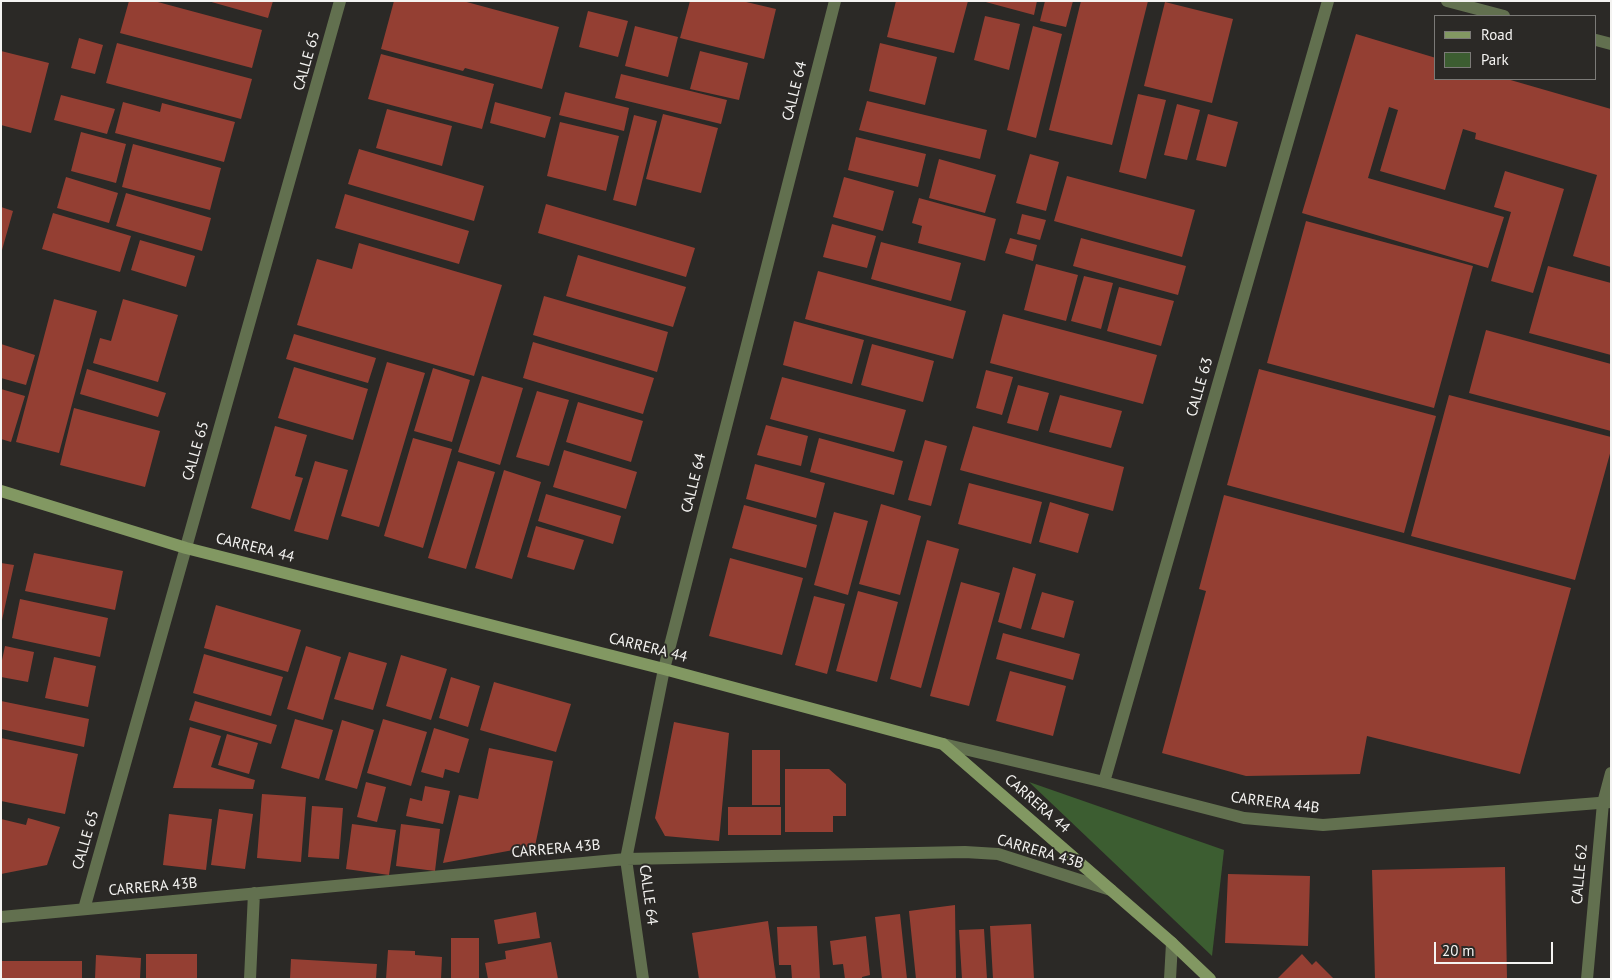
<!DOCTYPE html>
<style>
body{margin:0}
#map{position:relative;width:1612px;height:980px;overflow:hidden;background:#2b2926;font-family:"PT Sans",sans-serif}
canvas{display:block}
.frame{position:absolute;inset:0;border:2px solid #f4f3f1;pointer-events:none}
.legend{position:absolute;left:1434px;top:15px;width:162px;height:65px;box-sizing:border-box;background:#2b2926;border:1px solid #7b7a77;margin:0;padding:6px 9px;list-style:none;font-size:15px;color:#f4f3f1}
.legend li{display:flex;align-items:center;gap:10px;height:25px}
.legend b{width:25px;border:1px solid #7b7a77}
.scale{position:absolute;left:1434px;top:942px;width:119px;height:22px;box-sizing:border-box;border:2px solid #f4f3f1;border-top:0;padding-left:6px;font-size:15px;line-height:18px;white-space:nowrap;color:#f4f3f1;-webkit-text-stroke:4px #2b2926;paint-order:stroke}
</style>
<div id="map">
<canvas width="1612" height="980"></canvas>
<div class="frame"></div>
<ul class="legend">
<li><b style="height:6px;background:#829862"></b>Road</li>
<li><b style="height:14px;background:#3c5d31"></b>Park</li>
</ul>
<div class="scale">20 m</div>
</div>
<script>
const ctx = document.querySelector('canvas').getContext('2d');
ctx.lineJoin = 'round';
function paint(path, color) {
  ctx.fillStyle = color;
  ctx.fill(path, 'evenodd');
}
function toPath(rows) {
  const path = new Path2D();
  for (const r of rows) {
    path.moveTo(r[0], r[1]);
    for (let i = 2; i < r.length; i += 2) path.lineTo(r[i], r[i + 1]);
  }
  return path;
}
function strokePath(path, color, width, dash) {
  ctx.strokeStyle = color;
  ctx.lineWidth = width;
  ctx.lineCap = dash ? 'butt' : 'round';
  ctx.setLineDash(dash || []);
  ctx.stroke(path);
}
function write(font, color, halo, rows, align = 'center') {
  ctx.font = font + ' "PT Sans",sans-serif';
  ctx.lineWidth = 4;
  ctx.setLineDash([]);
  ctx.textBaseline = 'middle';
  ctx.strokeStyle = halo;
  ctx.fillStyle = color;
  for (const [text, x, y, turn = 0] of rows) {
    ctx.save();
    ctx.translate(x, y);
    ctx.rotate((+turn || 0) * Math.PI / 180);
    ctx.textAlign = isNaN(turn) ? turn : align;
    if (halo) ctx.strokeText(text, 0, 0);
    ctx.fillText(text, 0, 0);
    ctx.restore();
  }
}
const green = toPath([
 [1029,782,1224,850,1212,956]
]);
const building = toPath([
 [129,1,154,1,262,30,252,68,120,33],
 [208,1,273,1,268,18],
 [394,1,463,1,559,27,542,89,465,68,463,71,381,49],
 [690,1,742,1,776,9,764,59,680,38],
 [896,1,968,1,954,53,887,37],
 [982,1,1037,1,1034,15],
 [1045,1,1073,1,1066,27,1040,21],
 [1081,1,1148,1,1112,145,1049,130],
 [1165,2,1233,19,1212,103,1144,86],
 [588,11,628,21,618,57,579,47],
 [985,16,1020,24,1009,70,974,60],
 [635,26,678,37,668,77,625,66],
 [1033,26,1062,34,1036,138,1007,130],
 [1356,34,1436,58,1436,79,1507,79,1611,109,1611,267,1573,256,1597,175,1475,139,1476,133,1463,129,1445,190,1380,171,1398,110,1389,107,1368,178,1504,217,1488,268,1302,213],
 [79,38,103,45,95,74,71,68],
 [117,43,252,79,241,119,106,83],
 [880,43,937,57,925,105,869,91],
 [1,51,49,63,31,133,1,125],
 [700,51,748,63,739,100,690,89],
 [381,54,494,84,482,129,368,99],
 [621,74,727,100,721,124,615,98],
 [565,92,629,108,624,131,559,115],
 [1138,94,1166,100,1146,179,1119,172],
 [61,95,115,109,107,134,54,120],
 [867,101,987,130,980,159,859,130],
 [123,102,160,112,162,103,235,122,224,162,115,133],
 [495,102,551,117,545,138,490,123],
 [1177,104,1200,110,1187,160,1164,155],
 [387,109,452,126,442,166,376,148],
 [663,114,718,128,701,193,646,179],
 [1208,114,1238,122,1226,167,1196,160],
 [634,115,657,121,636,206,613,200],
 [560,122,619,136,606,191,547,176],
 [81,132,126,144,116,183,71,171],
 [856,137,926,154,918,187,848,170],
 [133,144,221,168,210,210,122,187],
 [359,149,484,186,474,221,348,184],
 [1030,154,1059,162,1046,211,1016,203],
 [939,159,996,175,985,213,929,198],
 [1505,171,1564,189,1533,293,1491,281,1511,212,1494,207],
 [1067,176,1195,210,1182,257,1054,221],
 [66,177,118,193,109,223,57,208],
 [844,177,894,191,883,231,833,217],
 [126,193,211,218,202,251,116,226],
 [345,194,469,231,459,264,335,228],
 [919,198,996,219,985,261,918,243,922,226,912,223],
 [546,204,695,248,686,277,538,233],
 [1,207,13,211,2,250,1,250],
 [53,213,131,236,120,272,42,249],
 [1022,214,1046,220,1040,240,1017,234],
 [1306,221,1473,266,1434,408,1267,363],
 [832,224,876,236,867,268,823,257],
 [1010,238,1037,245,1033,261,1005,253],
 [1081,238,1186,266,1178,295,1073,266],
 [140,240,195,256,186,287,131,270],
 [881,242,961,263,951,301,871,279],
 [359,243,502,285,474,376,297,325,317,259,352,269],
 [578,255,686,287,673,327,566,296],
 [1036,264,1078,275,1066,321,1024,310],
 [1548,266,1611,283,1611,355,1529,333],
 [818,271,966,311,953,359,805,319],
 [1084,276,1113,283,1101,329,1071,321],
 [1119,287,1174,301,1161,346,1107,331],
 [544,296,668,332,657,372,533,335],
 [54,299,97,311,59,453,16,442],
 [123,299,178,315,158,382,93,363,100,338,111,341],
 [1003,314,1157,355,1143,404,990,363],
 [794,321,864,340,852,384,783,365],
 [1486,330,1611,364,1611,431,1469,393],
 [294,334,376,358,368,383,286,359],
 [533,342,654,378,643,414,523,378],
 [1,344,35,355,26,385,1,378],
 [872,344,934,361,923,402,861,385],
 [387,362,425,373,379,527,341,516],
 [294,367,368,389,353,440,278,418],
 [433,368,470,380,452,442,414,431],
 [87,369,166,393,158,417,80,394],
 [1259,369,1436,416,1404,533,1227,485],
 [986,370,1013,377,1002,415,976,408],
 [482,376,523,388,500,465,458,452],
 [782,377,906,410,894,452,770,419],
 [1018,385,1049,393,1038,431,1007,423],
 [1,389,25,396,11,442,1,439],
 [537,391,569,400,549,466,516,457],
 [1060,395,1122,411,1111,448,1049,432],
 [1449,395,1611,437,1611,450,1575,580,1411,536],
 [578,402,643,421,631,462,566,442],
 [74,408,160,431,145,487,60,465],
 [766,425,808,436,801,466,757,455],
 [275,426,307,435,295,476,303,478,290,520,251,508],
 [973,426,1124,467,1113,511,960,470],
 [413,438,452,449,423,548,384,536],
 [819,438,903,461,894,495,810,472],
 [925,440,947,446,931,506,908,500],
 [564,450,637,472,626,509,553,487],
 [315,461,348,470,328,540,294,531],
 [458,461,495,472,466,569,428,558],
 [755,464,825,483,816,518,746,499],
 [504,470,541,482,512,579,475,568],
 [969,483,1042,502,1031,544,958,524],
 [546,494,621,516,613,544,538,521],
 [1224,495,1571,588,1520,774,1367,736,1360,774,1246,776,1162,753,1206,591,1199,589],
 [1050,502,1089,514,1078,553,1039,542],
 [881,504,921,516,900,595,859,584],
 [744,505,817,525,806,568,732,548],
 [834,512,868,521,848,595,814,585],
 [536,526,584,540,574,570,527,557],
 [927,540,959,549,921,688,890,679],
 [34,553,123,571,115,610,25,591],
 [730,558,803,578,782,655,709,636],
 [1,563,14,565,2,620,1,620],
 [1013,567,1036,574,1021,629,998,622],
 [961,582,1000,593,969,706,930,696],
 [858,591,898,602,877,682,836,671],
 [1042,592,1074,601,1064,638,1031,629],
 [814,596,845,604,827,674,795,665],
 [20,599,108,618,100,657,12,638],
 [216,605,301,630,288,672,204,648],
 [1003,633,1080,654,1073,680,996,659],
 [5,646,34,652,28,682,1,677,1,665],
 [306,646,341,657,323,720,287,709],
 [349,652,387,663,373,710,334,699],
 [204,654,283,677,271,716,193,693],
 [401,655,447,669,431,720,386,706],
 [54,657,96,666,88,707,45,698],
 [1010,671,1066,686,1053,736,996,721],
 [451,677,480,686,468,727,439,718],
 [494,682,571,704,556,752,480,730],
 [1,701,89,719,84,747,1,729],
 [195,701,277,725,271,744,189,720],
 [295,719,333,730,319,779,281,768],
 [383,719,427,732,411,786,367,773],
 [342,720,374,730,357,789,325,780],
 [674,722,729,733,719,841,665,836,655,818],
 [190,727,221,736,211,767,255,780,253,789,173,788],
 [434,728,469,739,459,773,445,769,443,778,421,772],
 [227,734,258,743,249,774,218,765],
 [1,738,78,754,65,814,1,801],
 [489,748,553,761,535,846,443,863,459,795,478,799],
 [752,750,780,750,780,805,752,805],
 [785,769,829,769,846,784,846,816,833,816,833,832,785,832],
 [366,782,386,787,377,822,357,817],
 [425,786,450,791,443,824,406,816,410,798,422,801],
 [262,794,306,797,301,862,257,858],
 [312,806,343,808,339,859,308,857],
 [728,807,781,807,781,835,728,835],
 [219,809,253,814,245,869,211,865],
 [169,814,212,819,206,870,163,865],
 [28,818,60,827,47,865,1,874,1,819,26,825],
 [352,824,396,830,389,875,346,869],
 [401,824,440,829,435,871,396,866],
 [1505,867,1507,979,1375,979,1372,870],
 [1228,874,1310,876,1308,946,1225,943],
 [955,905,956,979,916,979,909,911],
 [536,912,540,938,498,944,494,920],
 [900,914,907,979,882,979,875,917],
 [768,921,776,979,699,979,692,933],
 [1031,924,1034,979,993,979,990,926],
 [817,926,820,979,792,979,791,965,779,965,777,927],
 [984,929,987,979,962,979,959,930],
 [866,936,870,975,862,977,862,979,845,979,843,964,833,965,830,941],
 [451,938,479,938,479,979,451,979],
 [551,942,558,979,488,979,485,963,506,959,505,951],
 [388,950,415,951,415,955,442,957,441,979,386,979],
 [146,954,197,954,197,979,146,979],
 [1302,954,1312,965,1316,961,1334,979,1277,979],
 [96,955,141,958,140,979,95,979],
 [291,959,377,964,376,979,290,979],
 [1,961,82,961,82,979,1,979]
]);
const street = toPath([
 [1447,1,1504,16],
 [1596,40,1611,44],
 [943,744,1104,782,1244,818,1323,825,1611,802],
 [1104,782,1328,1],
 [84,909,340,1],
 [1,917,626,859,965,852,998,854,1111,890],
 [250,979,254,893],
 [643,979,626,859,664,669,835,1],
 [1170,979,1172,943],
 [1587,979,1603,803,1611,773]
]);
const secondary = toPath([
 [1,491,186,548,664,669,943,744,1172,943,1210,979]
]);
const streetNames = [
 ["CALLE 65",307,61,-74],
 ["CALLE 64",795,91,-76],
 ["CALLE 63",1200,387,-74],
 ["CALLE 65",196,451,-74],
 ["CALLE 64",694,483,-76],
 ["CARRERA 44",255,548,14],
 ["CARRERA 44",648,648,14],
 ["CARRERA 44B",1275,803,7],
 ["CARRERA 44",1037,804,41],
 ["CALLE 65",86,840,-74],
 ["CARRERA 43B",556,849,-5],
 ["CARRERA 43B",1040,852,16],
 ["CALLE 62",1580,874,-85],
 ["CARRERA 43B",153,887,-5],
 ["CALLE 64",648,895,82]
];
paint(green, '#3c5d31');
paint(building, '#943f33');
strokePath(street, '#62704f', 12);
strokePath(secondary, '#829862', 12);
write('15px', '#f4f3f1', '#2b2926', streetNames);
</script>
